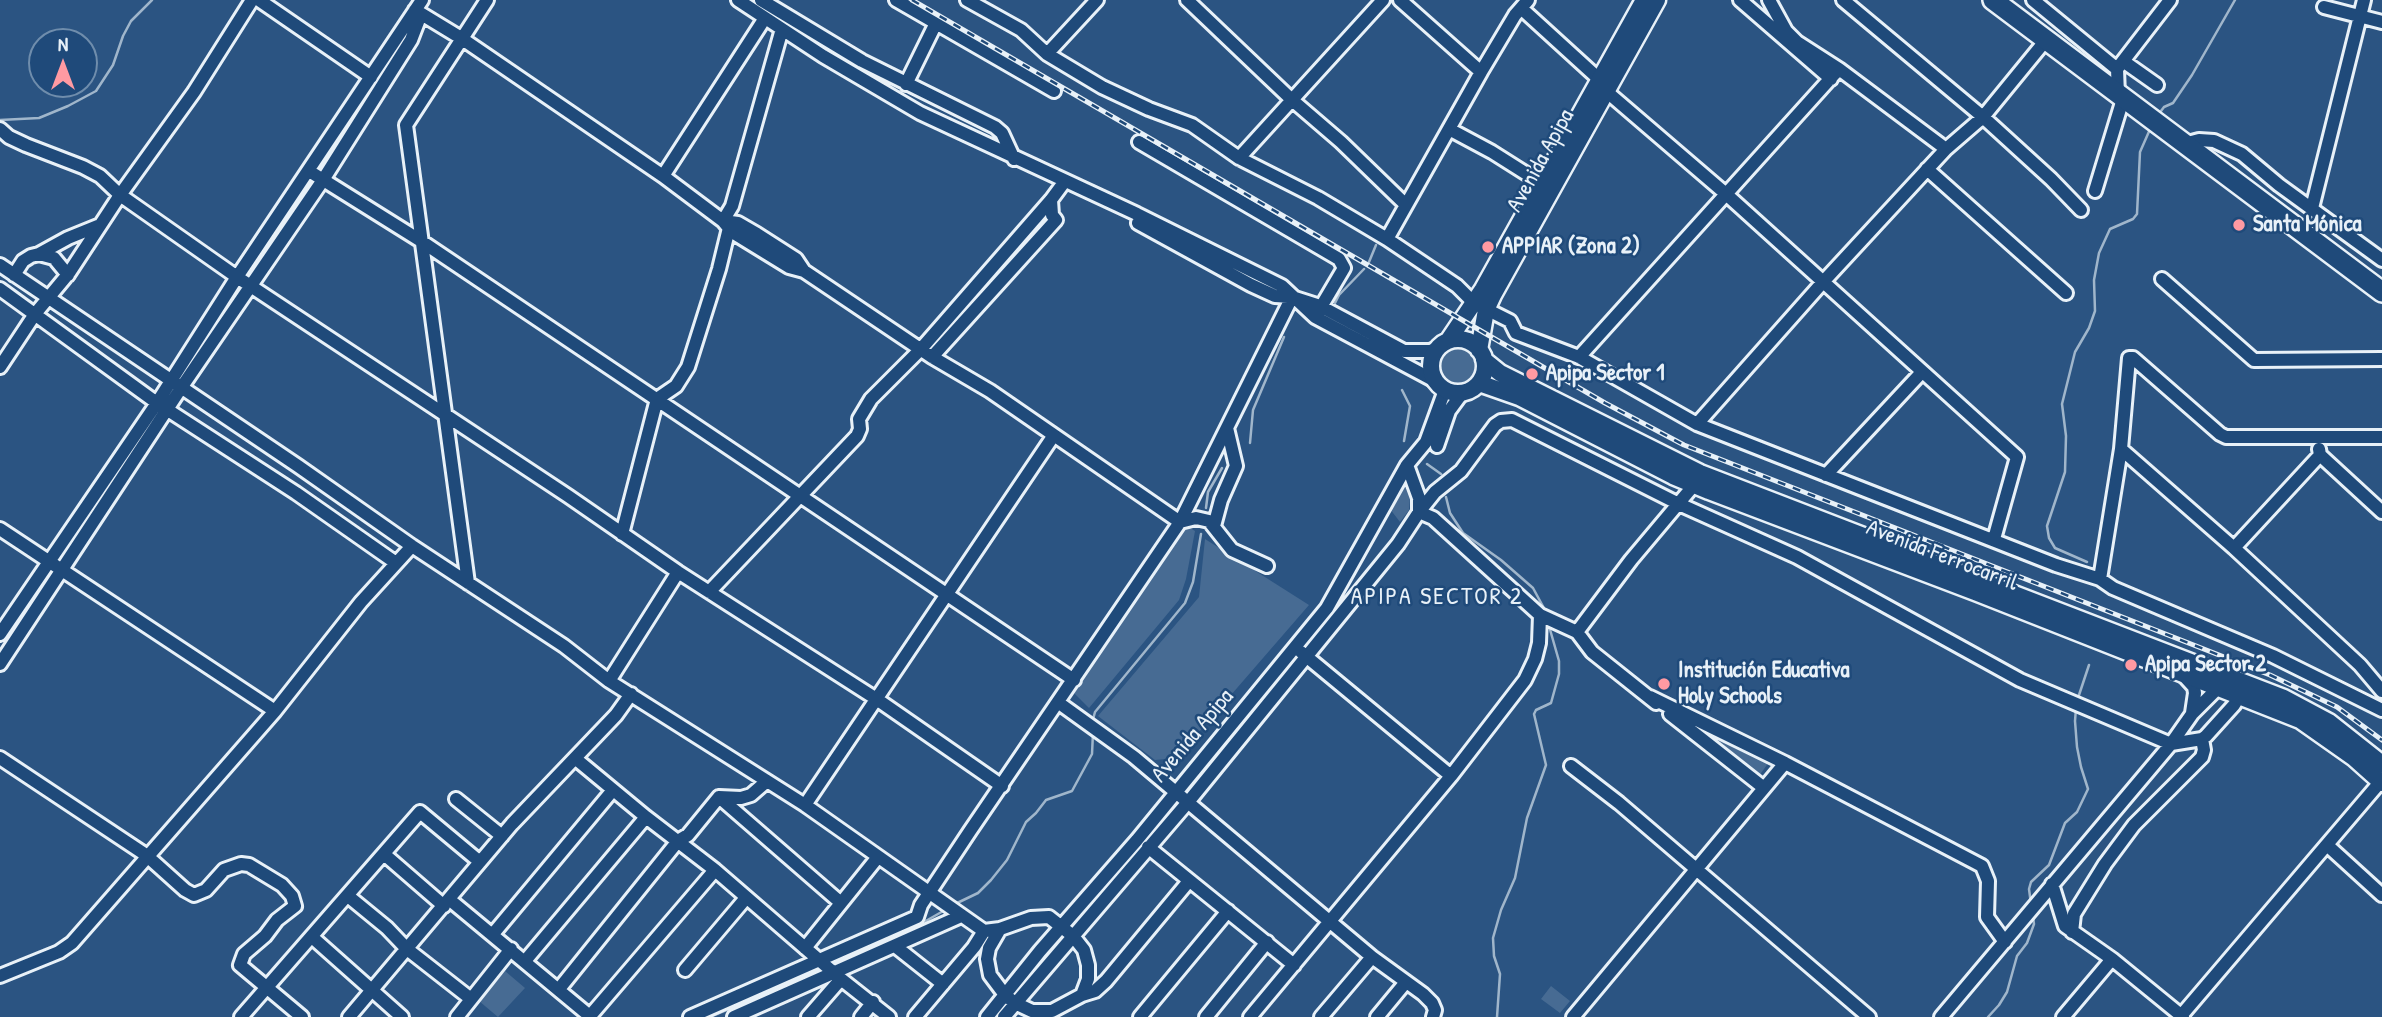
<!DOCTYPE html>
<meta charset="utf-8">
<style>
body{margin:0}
#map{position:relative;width:2382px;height:1017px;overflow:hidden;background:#2b5482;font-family:"Patrick Hand",sans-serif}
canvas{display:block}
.north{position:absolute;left:28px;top:28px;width:70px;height:70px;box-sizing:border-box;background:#1f4a7a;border:2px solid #6f8dac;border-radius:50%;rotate:0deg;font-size:19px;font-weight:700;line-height:28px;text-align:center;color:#e8f1f8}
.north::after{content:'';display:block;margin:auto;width:24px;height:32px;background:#ff9aa2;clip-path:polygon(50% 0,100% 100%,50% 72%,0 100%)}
</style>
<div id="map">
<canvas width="2382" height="1017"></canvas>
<div class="north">N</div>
</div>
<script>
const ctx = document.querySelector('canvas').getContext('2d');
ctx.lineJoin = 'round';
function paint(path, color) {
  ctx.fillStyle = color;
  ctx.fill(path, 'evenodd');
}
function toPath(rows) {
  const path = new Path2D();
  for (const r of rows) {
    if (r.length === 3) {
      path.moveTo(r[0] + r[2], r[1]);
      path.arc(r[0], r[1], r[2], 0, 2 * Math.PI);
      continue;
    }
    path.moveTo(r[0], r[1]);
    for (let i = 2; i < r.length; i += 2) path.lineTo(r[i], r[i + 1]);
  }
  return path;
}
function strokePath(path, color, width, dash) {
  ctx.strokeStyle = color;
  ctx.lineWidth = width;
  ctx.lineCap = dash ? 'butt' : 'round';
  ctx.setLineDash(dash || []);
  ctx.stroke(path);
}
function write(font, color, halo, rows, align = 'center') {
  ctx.font = font + ' "Patrick Hand",sans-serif';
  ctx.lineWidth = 5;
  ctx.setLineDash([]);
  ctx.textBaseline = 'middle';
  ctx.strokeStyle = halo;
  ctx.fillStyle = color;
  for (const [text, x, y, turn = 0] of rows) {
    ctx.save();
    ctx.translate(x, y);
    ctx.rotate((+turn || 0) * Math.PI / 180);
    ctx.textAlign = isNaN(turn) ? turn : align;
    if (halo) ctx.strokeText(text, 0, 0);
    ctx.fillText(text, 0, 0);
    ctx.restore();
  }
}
const green = toPath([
 [1457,367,19],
 [1402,476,1410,497,1409,510,1400,522,1390,509],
 [1187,526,1195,531,1186,579,1179,600,1089,708,1074,693],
 [1205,539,1309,605,1172,763,1166,759,1155,760,1098,716,1199,597],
 [1686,720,1769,762,1759,776],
 [1164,813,1169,816,1075,925,1072,921],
 [505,971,525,988,498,1017,479,1001],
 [1551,986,1570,1001,1560,1013,1541,999]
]);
const stream = toPath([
 [2158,115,2164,107,2173,103,2192,75,2235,0],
 [0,120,39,118,68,106,96,91,113,65,123,36,131,21,152,0],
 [1369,262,1376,245],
 [1335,303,1339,295,1364,269],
 [1402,390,1410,406,1404,441],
 [1250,443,1253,410,1284,337],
 [1427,464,1441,474],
 [1446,497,1450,513,1463,533,1501,560,1533,588,1546,612],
 [1206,508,1208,492,1222,468],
 [2087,562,2055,548,2049,538,2047,526,2065,472,2066,436,2062,404,2075,352,2089,328,2095,311,2094,280,2099,253,2110,229,2133,219,2137,214,2140,152,2151,127],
 [2077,701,2089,665],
 [1092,723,1095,712,1185,603,1193,582,1201,534],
 [2031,904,2029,889,2031,882,2049,865,2065,823,2077,812,2088,789,2081,767,2077,747,2075,721,2076,708],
 [953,905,978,893,991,880,1007,860,1026,822,1036,813,1046,800,1072,791,1092,754,1093,733],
 [836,964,910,930,945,910],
 [710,1017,821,970],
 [1497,1017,1500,974,1494,956,1493,938,1501,910,1515,878,1527,818,1546,765,1534,714,1536,710,1551,703,1559,674,1559,661,1549,626],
 [1988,1017,1999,1005,2007,992,2017,956,2027,943,2034,924,2033,917]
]);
const minor = toPath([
 [259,0,371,77],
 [738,0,823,56,920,113,1137,214,1282,286,1315,317,1435,381],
 [761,0,862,61,995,127,1002,133,1014,159],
 [896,0,1054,91],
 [967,0,1021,30,1047,54,1102,87,1149,109,1192,125,1239,158,1318,198,1387,239,1457,286,1474,303,1510,321,1516,333,1579,357,1697,424,2056,565,2100,579,2113,588,2273,656,2382,710],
 [1187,0,1291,99,1341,142,1406,205],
 [1400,0,1481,72],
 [1740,0,1831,79],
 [1769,0,1786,31,1797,42,1839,69,1946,149],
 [1843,0,1983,117,2051,179,2081,210],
 [2033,0,2117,69],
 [2324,7,2382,22],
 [1521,8,1600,80],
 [415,10,461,38,663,176,723,221,732,232,789,267,804,271,932,357,990,391,1180,522,1196,518,1209,521,1232,550,1267,566],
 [782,29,732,206,723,221,738,223,757,234,796,259,804,271],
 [1047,54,1097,0],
 [2123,61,2157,85],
 [906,84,936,23],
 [1606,91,1726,194,2017,457,1994,539],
 [2118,95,2117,69,2170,0],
 [0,129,9,137,26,145,83,167,100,176,120,195,237,277,568,496,678,572,878,700,1002,786],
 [1449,129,1492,152,1541,183],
 [1139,142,1339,259,1344,268,1318,312],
 [2184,144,2199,140,2214,141,2242,154,2279,185,2382,260],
 [1239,158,1383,0],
 [1927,169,2066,293],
 [309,171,421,241,1074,680],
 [663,176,765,18],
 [2095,191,2123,99],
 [2312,208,2364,0],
 [1138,223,1251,285,1275,296,1292,297,1320,306,1404,351,1430,351,1438,348],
 [1387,239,1481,72,1515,15,1528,0],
 [39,254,68,238,100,225],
 [0,265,298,466,412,546,564,646,609,681,805,805,984,931,1000,929,1031,918,1049,917,1073,936,1084,950,1088,965,1088,979,1082,995],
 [14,275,23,261,31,256,39,254,54,258,68,275],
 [2162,279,2254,360,2382,359],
 [0,289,157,403,296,493,396,563],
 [932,357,1056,220,1052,215,1051,200],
 [1579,357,1839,69],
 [0,367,35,314,69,273,120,195,194,92,252,0],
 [1697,424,1823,282,1946,149,1983,117,2046,40],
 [1437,446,1449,411,1463,392],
 [2121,449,2234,548,2360,665,2382,691],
 [2319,449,2320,455,2382,512],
 [1407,465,1419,498,1419,512],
 [1826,475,1922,372],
 [1419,512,1433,518,1540,615,1577,632,1592,652,1656,703],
 [1214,526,1221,500,1236,466,1227,428],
 [0,529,275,711],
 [622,534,657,399,676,386,688,367,719,269,729,228],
 [2234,548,2320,455],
 [2100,579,2121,449,2129,358,2133,358,2220,434,2226,437,2382,437],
 [468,583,406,125,487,0],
 [709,592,857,436,860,429,859,419,871,399,921,349,1051,200,1065,181],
 [1577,632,1631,560,1694,485,1698,478],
 [0,634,157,403,237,277,422,0],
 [1301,652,1451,776],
 [0,664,181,388,323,180,411,40,421,14],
 [2184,676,2194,687,2195,693,2192,713],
 [609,681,678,572],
 [1650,697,1785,763,1982,866,1988,881,1987,917,2005,942],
 [1059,703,1134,757,1372,957,1423,994,1432,1003,1435,1010,1433,1017],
 [1670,714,1764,788],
 [0,758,146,855,185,890,194,895,206,890,224,870,241,864,249,865,282,885,292,896,295,906,277,920,265,936,244,954,240,965,302,1017],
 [576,759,646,817,715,870,841,979,889,1017],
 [1571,766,1619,803,1869,1017],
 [719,797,841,903],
 [719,797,741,798,751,795,767,781],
 [456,799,502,836],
 [805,805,1054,435],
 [2327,845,2382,895],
 [1148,847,1294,965],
 [384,854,444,906],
 [2052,884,2065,926,2112,959,2183,1017],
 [348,896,387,928,407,949,471,999],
 [450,900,591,1017],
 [1000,929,989,948,987,959,990,975,1005,995,1015,1003,1032,1011,1052,1011,1082,995,1095,991,1106,981,1189,881],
 [2072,932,2074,914,2105,864,2134,825,2202,757,2204,750,2202,739],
 [493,934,613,790],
 [312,937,402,1017],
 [895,946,943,984],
 [805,948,878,857],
 [525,961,646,817],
 [685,970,746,898],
 [0,976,59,952,72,943,275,711,361,602,412,546],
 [559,989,678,841,688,835,719,797],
 [590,1016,715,870],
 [241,1017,420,812,480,862],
 [349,1017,512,824,616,715,631,694],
 [457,1017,511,949],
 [690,1017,917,917,921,905,970,831,1180,522,1292,297],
 [734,1017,961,916],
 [808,1017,841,979],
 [861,1017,873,1002],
 [915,1017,974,947,984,931],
 [987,1017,1040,951,1137,840,1327,608,1407,465,1426,442,1445,390],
 [1004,1017,1189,801,1398,544,1419,512,1435,492,1461,471,1495,425,1501,421,1512,420,1679,504,1797,557,2020,680,2171,744,2202,739,2206,736,2234,705,2243,690],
 [1140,1017,1228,911],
 [1206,1017,1267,942],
 [1250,1017,1451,776,1525,680,1535,659,1539,643,1540,615],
 [1321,1017,1372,957],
 [1377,1017,1406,982],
 [1573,1017,1785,763],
 [1941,1017,2171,744,2192,714,2223,683],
 [2063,1017,2112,959],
 [2180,1017,2382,780]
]);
const major = toPath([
 [1458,366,27],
 [1448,341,1483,289,1644,0],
 [1479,350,1486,310,1493,295,1657,0],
 [1484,360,1500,373,1700,473,2284,698,2329,722,2382,764],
 [1479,383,1519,397,1673,476,1709,491,1975,592,2300,720,2354,758,2382,783]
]);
const highway = toPath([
 [1993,0,2382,292]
]);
const rail = toPath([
 [912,0,1605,403,1684,445,2270,675,2337,707,2382,740]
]);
const markers = [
 [2239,225,7,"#ff9aa2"],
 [1488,247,7,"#ff9aa2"],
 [1532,374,7,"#ff9aa2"],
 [2131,665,7,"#ff9aa2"],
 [1664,684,7,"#ff9aa2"]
];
const streetNames = [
 ["Avenida Apipa",1541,161,-61],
 ["Avenida Ferrocarril",1942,556,21],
 ["Avenida Apipa",1193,736,-50]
];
const poiNames = [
 ["Santa Mónica",2253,225],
 ["APPIAR (Zona 2)",1502,247],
 ["Apipa Sector 1",1546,374],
 ["Apipa Sector 2",2145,665],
 ["Institución Educativa",1678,671],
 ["Holy Schools",1678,697]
];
const neighbourhoodNames = [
 ["APIPA SECTOR 2",1437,598]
];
paint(green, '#476b93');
strokePath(stream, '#a0b6cb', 2.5);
strokePath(minor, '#e8f1f8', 18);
strokePath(major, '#e8f1f8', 21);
strokePath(highway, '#e8f1f8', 24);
strokePath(minor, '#1f4a7a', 12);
strokePath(major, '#1f4a7a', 16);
strokePath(highway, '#1f4a7a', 19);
strokePath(rail, '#e8f1f8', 5);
strokePath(rail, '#1f4a7a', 2.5, [8]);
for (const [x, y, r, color] of markers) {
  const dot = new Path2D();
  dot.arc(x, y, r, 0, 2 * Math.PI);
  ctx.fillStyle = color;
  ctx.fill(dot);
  strokePath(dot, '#1f4a7a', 2.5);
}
write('23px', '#e8f1f8', '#1f4a7a', streetNames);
write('bold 23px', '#e8f1f8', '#1f4a7a', poiNames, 'left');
ctx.letterSpacing = '2px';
write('24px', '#e8f1f8', '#1f4a7a', neighbourhoodNames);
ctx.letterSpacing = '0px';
</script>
